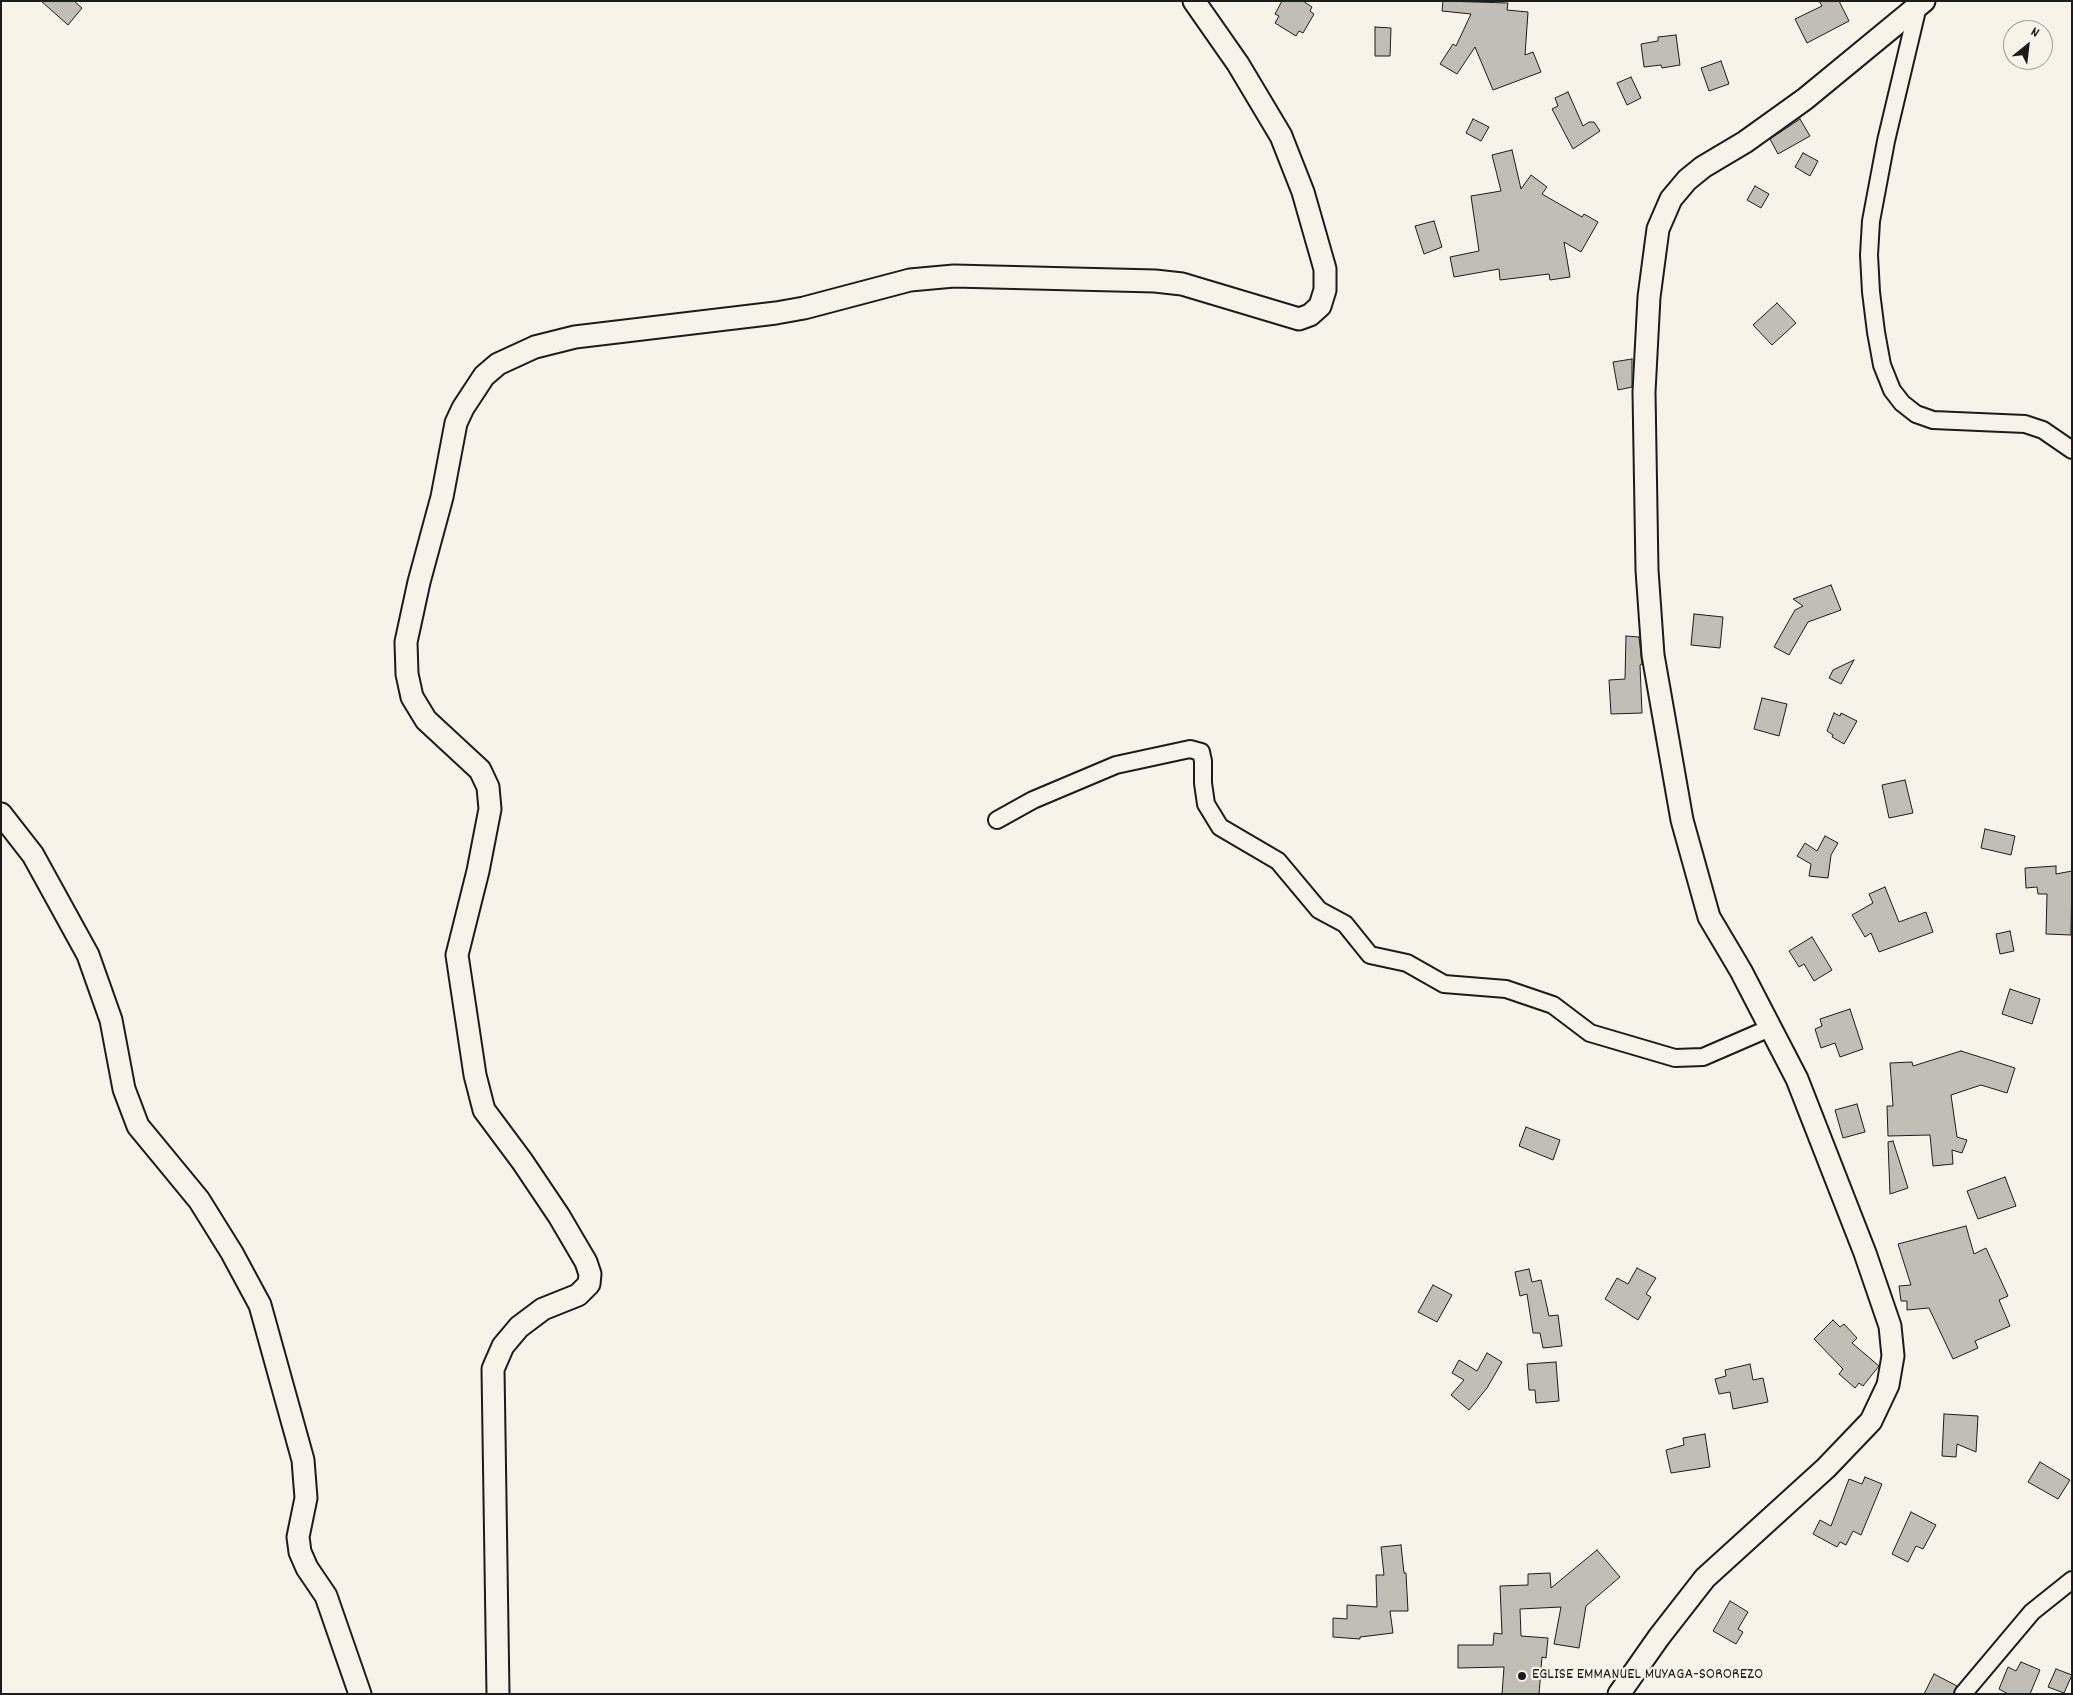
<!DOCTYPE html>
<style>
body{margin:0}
#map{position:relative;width:2073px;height:1695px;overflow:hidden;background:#f7f3e8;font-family:Dekko,sans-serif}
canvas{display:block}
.frame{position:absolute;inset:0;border:2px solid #1c1c1c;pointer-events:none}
.north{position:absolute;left:2003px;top:20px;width:50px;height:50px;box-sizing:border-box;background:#f7f3e8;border:1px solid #9f9d96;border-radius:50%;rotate:29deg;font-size:14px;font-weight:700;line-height:20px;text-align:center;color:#1c1c1c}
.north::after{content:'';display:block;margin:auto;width:18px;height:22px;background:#1c1c1c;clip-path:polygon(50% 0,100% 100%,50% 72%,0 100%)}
</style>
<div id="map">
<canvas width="2073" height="1695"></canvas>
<div class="frame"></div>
<div class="north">N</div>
</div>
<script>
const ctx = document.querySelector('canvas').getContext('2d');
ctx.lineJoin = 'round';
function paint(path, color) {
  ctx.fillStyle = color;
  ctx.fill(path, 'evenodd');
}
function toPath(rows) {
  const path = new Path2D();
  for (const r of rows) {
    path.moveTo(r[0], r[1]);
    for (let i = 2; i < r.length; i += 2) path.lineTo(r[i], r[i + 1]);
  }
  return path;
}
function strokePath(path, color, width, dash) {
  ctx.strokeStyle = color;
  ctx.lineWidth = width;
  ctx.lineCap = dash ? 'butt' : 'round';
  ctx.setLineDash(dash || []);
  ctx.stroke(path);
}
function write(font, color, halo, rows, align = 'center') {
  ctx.font = font + ' Dekko,sans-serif';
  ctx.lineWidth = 4.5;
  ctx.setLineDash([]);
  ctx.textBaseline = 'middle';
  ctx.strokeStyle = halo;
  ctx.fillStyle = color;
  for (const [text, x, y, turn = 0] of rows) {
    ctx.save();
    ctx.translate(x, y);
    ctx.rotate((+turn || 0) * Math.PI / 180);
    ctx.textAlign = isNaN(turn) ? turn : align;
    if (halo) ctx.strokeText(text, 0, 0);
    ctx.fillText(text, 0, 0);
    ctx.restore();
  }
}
const building = toPath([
 [41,1,74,1,82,8,68,25,41,1],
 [1282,1,1303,1,1312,7,1310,11,1314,14,1303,33,1299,31,1296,36,1275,23,1279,16,1275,14,1282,1],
 [1443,1,1508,3,1507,10,1528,12,1525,55,1533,52,1541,72,1493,90,1475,47,1457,74,1440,64,1453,44,1456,46,1471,14,1442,11,1443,1],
 [1819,1,1839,1,1849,21,1807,43,1795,19,1822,6,1819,1],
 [1375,27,1391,28,1390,56,1375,56,1375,27],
 [1676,35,1680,65,1662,68,1661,65,1644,67,1641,44,1658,41,1658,37,1676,35],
 [1721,61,1729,84,1709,91,1701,68,1721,61],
 [1631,77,1641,98,1627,105,1617,83,1631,77],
 [1568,92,1583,126,1589,122,1594,122,1600,131,1573,149,1552,109,1558,106,1555,98,1568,92],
 [1473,119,1489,127,1481,141,1466,133,1473,119],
 [1800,119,1810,136,1778,154,1770,139,1800,119],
 [1512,150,1521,189,1531,175,1547,187,1542,194,1582,217,1584,214,1598,222,1581,252,1564,242,1570,277,1550,280,1549,274,1500,280,1499,269,1454,277,1450,257,1479,251,1471,196,1501,191,1492,155,1512,150],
 [1803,153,1818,161,1810,176,1795,167,1803,153],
 [1755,186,1769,194,1761,208,1747,200,1755,186],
 [1434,221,1442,247,1424,254,1415,226,1434,221],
 [1777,303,1796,323,1772,345,1753,325,1777,303],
 [1632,359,1632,387,1618,390,1613,362,1632,359],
 [1831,585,1841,610,1808,622,1789,655,1774,647,1795,610,1803,606,1793,599,1831,585],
 [1694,614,1723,617,1720,648,1691,645,1694,614],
 [1626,636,1639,637,1642,664,1640,665,1642,713,1611,714,1609,680,1625,679,1626,636],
 [1854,660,1841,684,1829,678,1833,670,1854,660],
 [1762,698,1787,704,1779,736,1754,729,1762,698],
 [1834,713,1840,716,1841,713,1857,721,1844,744,1832,737,1833,735,1827,731,1834,713],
 [1905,780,1913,813,1889,818,1882,785,1905,780],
 [1985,829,2015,836,2011,855,1981,848,1985,829],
 [1825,836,1838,843,1831,855,1828,878,1809,876,1811,864,1797,856,1805,843,1817,851,1825,836],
 [2056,866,2056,874,2072,871,2071,935,2046,934,2047,894,2038,894,2037,887,2026,888,2025,868,2056,866],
 [1885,887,1899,922,1926,912,1933,932,1879,952,1871,933,1865,937,1852,915,1873,903,1869,894,1885,887],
 [2010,931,2014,951,2000,954,1996,934,2010,931],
 [1812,937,1832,970,1814,981,1804,964,1799,967,1789,951,1812,937],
 [2010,989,2040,999,2032,1024,2002,1014,2010,989],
 [1850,1009,1863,1049,1840,1057,1835,1043,1821,1048,1815,1029,1822,1026,1820,1019,1850,1009],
 [1961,1051,2015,1068,2007,1093,1981,1085,1951,1095,1957,1137,1967,1140,1962,1153,1952,1150,1953,1164,1933,1166,1930,1135,1888,1136,1887,1106,1893,1106,1890,1063,1912,1062,1913,1066,1961,1051],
 [1857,1104,1865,1132,1843,1138,1835,1110,1857,1104],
 [1526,1127,1560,1140,1553,1160,1519,1146,1526,1127],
 [1893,1141,1908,1188,1890,1194,1888,1142,1893,1141],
 [2005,1177,2016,1206,1978,1219,1967,1191,2005,1177],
 [1966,1226,1974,1254,1986,1248,2008,1296,1999,1300,2010,1326,1975,1341,1978,1348,1953,1359,1929,1308,1907,1310,1907,1301,1901,1301,1899,1286,1911,1285,1898,1244,1966,1226],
 [1637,1268,1656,1278,1646,1294,1651,1297,1638,1320,1605,1299,1617,1278,1628,1284,1637,1268],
 [1529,1269,1532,1282,1541,1280,1549,1316,1558,1315,1562,1346,1543,1348,1540,1333,1533,1333,1527,1294,1520,1296,1515,1272,1529,1269],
 [1433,1285,1452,1295,1437,1322,1418,1312,1433,1285],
 [1833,1320,1840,1327,1844,1324,1857,1338,1852,1343,1879,1366,1863,1386,1859,1383,1855,1388,1839,1374,1843,1369,1814,1339,1833,1320],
 [1487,1353,1502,1362,1487,1388,1469,1410,1451,1395,1464,1380,1452,1373,1459,1360,1477,1371,1487,1353],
 [1556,1362,1559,1401,1536,1403,1535,1390,1529,1390,1527,1364,1556,1362],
 [1750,1364,1753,1380,1763,1378,1768,1402,1733,1409,1730,1392,1719,1394,1715,1379,1726,1376,1725,1370,1750,1364],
 [1944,1414,1978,1416,1976,1452,1957,1444,1956,1457,1942,1456,1944,1414],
 [1705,1434,1710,1467,1671,1473,1666,1450,1684,1445,1683,1438,1705,1434],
 [2040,1462,2070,1480,2058,1499,2028,1482,2040,1462],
 [1865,1477,1882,1484,1861,1535,1853,1531,1846,1545,1840,1542,1837,1547,1813,1534,1820,1520,1831,1526,1849,1479,1862,1484,1865,1477],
 [1911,1512,1936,1525,1923,1549,1916,1546,1908,1562,1892,1554,1911,1512],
 [1401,1545,1404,1573,1406,1573,1408,1611,1390,1611,1393,1633,1360,1637,1360,1639,1333,1637,1333,1618,1347,1619,1347,1605,1377,1607,1376,1575,1384,1575,1381,1547,1401,1545],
 [1597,1550,1620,1577,1586,1606,1579,1648,1554,1644,1561,1607,1520,1609,1521,1636,1548,1638,1546,1658,1542,1657,1539,1694,1502,1694,1504,1667,1458,1668,1458,1645,1493,1645,1494,1633,1502,1634,1500,1586,1528,1585,1528,1574,1550,1573,1551,1588,1597,1550],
 [1730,1601,1748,1612,1738,1629,1743,1632,1736,1644,1713,1631,1730,1601],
 [2021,1662,2040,1670,2030,1694,2008,1694,1999,1689,2008,1667,2016,1671,2021,1662],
 [2056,1669,2072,1675,2064,1693,2048,1687,2056,1669],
 [1934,1674,1957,1686,1953,1694,1924,1694,1934,1674]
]);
const minor = toPath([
 [1918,6,1886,141,1871,221,1869,255,1871,292,1876,332,1882,365,1892,390,1902,403,1916,414,1933,420,2025,424,2043,430,2072,450],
 [997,820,1033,800,1116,765,1190,749,1201,752,1203,761,1203,783,1206,804,1220,827,1278,861,1319,910,1345,924,1370,955,1407,963,1444,984,1506,989,1553,1005,1590,1033,1675,1058,1703,1057,1770,1028],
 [1963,1694,2032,1612,2072,1580]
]);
const tertiary = toPath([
 [1,814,33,855,88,955,111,1020,124,1089,138,1126,199,1200,232,1253,260,1305,303,1460,306,1498,298,1537,300,1552,307,1568,326,1596,360,1694],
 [498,1694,493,1369,503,1346,519,1327,543,1309,578,1295,589,1284,590,1274,586,1262,559,1216,522,1161,484,1110,475,1075,457,955,478,871,490,809,488,787,480,770,426,720,412,697,407,674,406,642,419,582,442,497,456,423,463,408,484,376,498,364,535,347,575,337,776,313,804,308,910,280,954,276,1155,281,1182,284,1299,319,1310,315,1320,306,1325,290,1325,269,1303,192,1281,136,1238,64,1194,1],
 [1619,1694,1659,1637,1705,1578,1826,1468,1871,1421,1888,1385,1893,1356,1890,1326,1865,1253,1797,1079,1741,971,1709,917,1682,820,1653,655,1647,570,1644,392,1649,297,1658,229,1671,199,1687,180,1703,167,1745,142,1805,99,1924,1]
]);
const markers = [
 [1522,1676,5,"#1c1c1c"]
];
const poiNames = [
 ["EGLISE EMMANUEL MUYAGA-SOROREZO",1532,1676]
];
paint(building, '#c0beb5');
strokePath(building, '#1c1c1c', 1);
strokePath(minor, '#1c1c1c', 20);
strokePath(tertiary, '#1c1c1c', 25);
strokePath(minor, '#f7f3e8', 16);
strokePath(tertiary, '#f7f3e8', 21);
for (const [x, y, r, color] of markers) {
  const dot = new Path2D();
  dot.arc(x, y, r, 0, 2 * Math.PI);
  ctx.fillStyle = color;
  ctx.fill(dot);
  strokePath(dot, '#f7f3e8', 2);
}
write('16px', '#1c1c1c', '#f7f3e8', poiNames, 'left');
</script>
